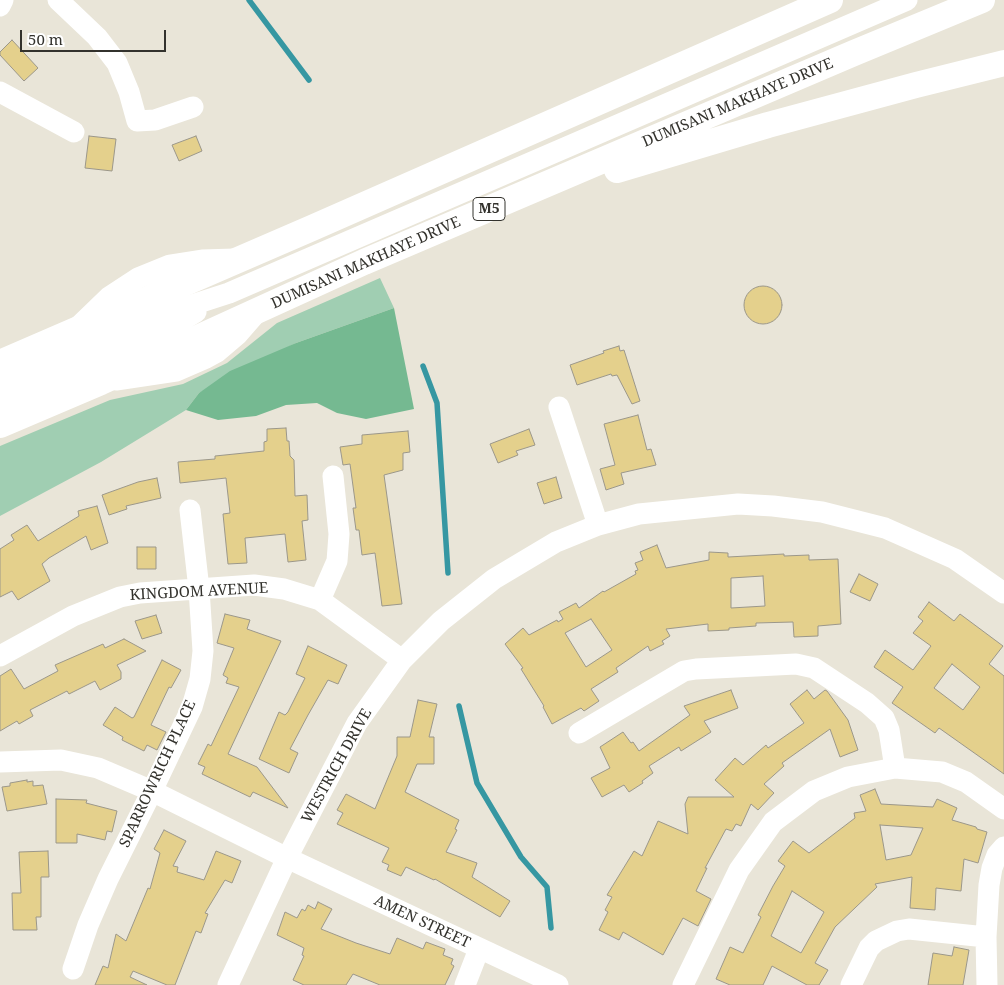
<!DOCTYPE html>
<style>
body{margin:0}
#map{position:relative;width:1004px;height:985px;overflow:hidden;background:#e9e5d8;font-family:"Noto Serif",serif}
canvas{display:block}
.scale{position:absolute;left:20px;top:30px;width:146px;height:22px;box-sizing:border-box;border:2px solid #33322d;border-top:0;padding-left:6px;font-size:15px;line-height:18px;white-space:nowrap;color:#33322d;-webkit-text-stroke:4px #fff;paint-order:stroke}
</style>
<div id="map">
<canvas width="1004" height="985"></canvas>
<div class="scale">50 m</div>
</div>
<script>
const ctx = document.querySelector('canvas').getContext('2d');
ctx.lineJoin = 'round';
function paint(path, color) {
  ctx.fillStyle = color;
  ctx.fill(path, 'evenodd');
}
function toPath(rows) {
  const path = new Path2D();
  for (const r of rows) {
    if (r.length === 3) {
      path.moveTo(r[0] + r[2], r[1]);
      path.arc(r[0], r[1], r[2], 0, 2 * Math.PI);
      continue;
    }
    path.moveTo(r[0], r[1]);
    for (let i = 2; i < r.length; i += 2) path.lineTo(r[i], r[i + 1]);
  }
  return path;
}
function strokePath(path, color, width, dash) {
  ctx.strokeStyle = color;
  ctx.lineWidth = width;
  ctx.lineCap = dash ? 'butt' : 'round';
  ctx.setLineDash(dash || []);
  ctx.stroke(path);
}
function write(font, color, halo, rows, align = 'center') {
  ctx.font = font + ' "Noto Serif",serif';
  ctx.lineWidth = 4;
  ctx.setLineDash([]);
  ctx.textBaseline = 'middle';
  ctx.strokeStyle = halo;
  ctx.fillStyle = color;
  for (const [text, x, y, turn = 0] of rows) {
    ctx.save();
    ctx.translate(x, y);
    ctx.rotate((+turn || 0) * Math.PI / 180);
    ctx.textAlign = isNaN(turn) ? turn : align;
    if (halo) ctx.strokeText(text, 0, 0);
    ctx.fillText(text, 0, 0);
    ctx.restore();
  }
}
const green = toPath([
 [380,278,394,308,296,343,199,393,186,410,101,462,0,516,0,446,110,400,183,384,227,363,277,323]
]);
const forest = toPath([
 [394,308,414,409,366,419,337,413,317,403,286,405,256,416,218,420,186,410,199,393,230,371,296,343]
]);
const stream = toPath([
 [249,0,309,80],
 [423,366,437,403,448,573],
 [459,706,477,783,521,857,547,887,551,928]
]);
const building = toPath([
 [12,40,38,68,24,81,0,55,0,52,12,40],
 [89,136,116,139,112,171,85,168,89,136],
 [196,136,202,151,179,161,172,145,196,136],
 [763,305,19],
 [619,346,620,351,624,350,640,401,632,404,617,375,612,376,611,374,577,385,570,365,604,353,603,351,619,346],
 [638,415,647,450,651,449,656,465,621,473,624,484,606,490,600,469,615,465,604,424,638,415],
 [286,428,287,441,289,441,290,456,294,460,295,496,307,495,308,520,302,521,306,560,288,562,285,534,245,538,247,563,228,564,223,514,230,513,226,478,180,483,178,462,215,459,215,456,264,451,264,442,267,441,267,429,286,428],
 [529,429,535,445,516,451,518,455,498,463,490,444,529,429],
 [408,431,410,452,403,453,403,470,384,475,402,604,382,606,375,553,362,555,359,530,356,530,353,508,356,508,350,464,343,465,340,447,362,444,362,435,408,431],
 [556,477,562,498,544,504,537,483,556,477],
 [157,478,161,498,126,506,127,509,109,515,102,495,138,482,157,478],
 [97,506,108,543,91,550,86,536,49,558,42,564,50,581,18,600,12,591,0,597,0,549,14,540,11,535,27,525,38,541,79,516,78,511,97,506],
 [657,545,666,568,709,560,709,552,728,553,728,557,784,554,784,556,809,555,809,560,838,559,841,624,818,626,818,636,794,637,793,622,756,623,756,626,729,628,729,630,708,631,708,624,666,629,670,636,662,641,664,644,650,651,648,646,616,668,618,672,591,689,599,701,584,711,581,708,552,724,543,707,544,706,521,669,523,668,505,644,523,628,529,635,557,620,558,622,563,619,559,612,576,603,579,608,603,591,604,592,636,574,635,571,638,570,635,563,643,560,640,552,657,545],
 [763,576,765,606,731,608,731,578,763,576],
 [591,619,612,650,586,667,565,633,591,619],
 [137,547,156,547,156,569,137,569,137,547],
 [859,574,878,584,870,601,850,592,859,574],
 [929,602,954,621,960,614,1003,646,989,664,1004,676,1004,774,939,728,935,733,892,703,903,687,874,667,885,650,913,670,931,646,913,633,923,621,918,617,929,602],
 [952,664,980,687,963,710,934,688,952,664],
 [225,614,250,620,247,629,281,641,228,754,257,767,288,808,253,792,250,797,202,774,205,767,198,764,208,744,211,746,239,687,226,683,228,678,223,675,234,648,217,643,225,614],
 [156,615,162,633,142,639,135,621,156,615],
 [124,639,146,651,117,665,121,672,121,679,100,690,95,681,69,694,67,691,30,710,33,716,19,724,17,721,0,731,0,676,11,669,24,689,58,671,55,665,103,644,105,648,124,639],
 [308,646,347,665,338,684,328,680,308,715,290,749,298,753,289,773,259,759,279,712,285,715,288,712,305,678,296,674,308,646],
 [162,660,181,670,171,688,169,687,151,725,166,732,157,750,147,745,144,751,122,740,123,737,103,725,115,707,132,718,134,717,162,660],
 [731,690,738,708,704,721,711,732,681,751,679,747,649,766,653,773,642,781,643,783,629,792,624,785,602,797,591,778,610,768,600,747,623,732,631,743,633,742,639,751,690,715,684,706,731,690],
 [807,690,814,699,825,690,827,691,848,720,858,750,840,757,830,729,782,763,784,766,764,784,774,793,758,810,751,804,741,826,736,824,732,831,726,829,705,868,707,868,696,891,711,899,698,926,683,918,663,955,623,932,619,940,599,930,608,912,605,910,612,897,607,895,634,851,642,856,658,821,688,834,685,804,688,797,734,797,715,780,735,758,743,765,766,745,768,748,804,723,790,704,807,690],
 [418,700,437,704,429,737,434,737,434,764,417,764,405,792,459,820,455,829,457,830,446,852,477,863,472,877,510,901,500,917,435,879,434,880,406,867,401,876,387,870,389,865,382,862,389,848,337,824,343,813,337,810,346,794,375,809,397,756,397,737,410,737,418,700],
 [27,780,27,782,33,781,33,786,43,785,47,804,7,811,2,787,10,786,10,783,27,780],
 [875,789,881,804,933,807,937,799,957,808,952,820,976,827,977,829,987,832,978,863,964,859,961,891,936,888,935,910,910,908,912,877,875,884,877,887,835,927,815,963,828,970,819,985,807,985,772,966,763,985,730,985,716,979,730,947,743,953,761,917,758,915,773,886,785,866,778,861,793,841,809,853,855,818,854,813,866,811,860,795,875,789],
 [880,825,923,828,911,855,886,860,880,825],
 [792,891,824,912,801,953,771,936,792,891],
 [56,799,87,800,86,803,117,811,112,832,107,831,105,840,77,834,77,843,56,843,56,799],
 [164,830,186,841,173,866,178,867,177,872,204,880,216,851,241,861,232,883,225,880,205,913,208,914,201,933,196,931,175,985,167,985,133,971,130,977,147,985,95,985,103,966,108,968,116,934,126,941,148,888,150,889,160,853,154,849,164,830],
 [48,851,49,877,41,877,41,917,36,917,37,930,13,930,12,893,21,893,19,852,48,851],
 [318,902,332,909,321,929,356,943,390,954,397,938,423,949,426,942,445,949,443,955,453,959,451,964,454,966,445,985,380,985,353,974,346,985,304,985,293,980,304,956,302,955,304,948,277,935,285,912,297,918,302,909,305,911,308,905,315,909,318,902],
 [954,947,969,950,963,985,928,985,933,953,952,956,954,947]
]);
const minor = toPath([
 [58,0,97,37,117,63,129,92,137,121,155,120,193,107],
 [0,6,3,0],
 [0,92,74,132],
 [80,325,109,297,138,278,170,265,202,260,235,259],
 [116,380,176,371,206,358,217,352,237,335,257,312],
 [0,382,158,316,229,293,907,0],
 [0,402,163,332,196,312],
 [559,407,598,525],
 [320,600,337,561,338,548,339,534,333,476],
 [0,656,73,616,120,597,140,593,254,585,284,589,320,600,402,660],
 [579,733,684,671,696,669,796,664,814,668,867,703,884,718,889,730,895,768],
 [0,762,61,760,98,768,152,791,287,858,558,985],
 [73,969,88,925,108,879,152,791,192,707,200,679,203,651,199,589,190,510],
 [228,985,287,858,357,723,402,660,441,621,494,579,556,542,598,525,639,514,738,504,773,506,822,512,885,528,955,559,1004,593],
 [465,985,479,949],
 [683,985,739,870,773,822,814,791,848,777,895,768,942,772,966,782,1004,809],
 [851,985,869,948,876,941,897,931,909,929,986,937],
 [987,985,986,937,989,885,992,868,997,855,1004,847]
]);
const major = toPath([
 [617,170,768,125,916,85,1004,63],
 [0,363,312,228,830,0],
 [0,425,101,382,364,262,854,53,982,0]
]);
const shields = [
 [489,209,32]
];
const shieldNames = [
 ["M5",489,209]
];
const streetNames = [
 ["DUMISANI MAKHAYE DRIVE",738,103,-23],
 ["DUMISANI MAKHAYE DRIVE",366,263,-24],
 ["KINGDOM AVENUE",199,592,-3],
 ["WESTRICH DRIVE",337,766,-61],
 ["SPARROWRICH PLACE",158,774,-65],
 ["AMEN STREET",422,922,25]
];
paint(green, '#a0ceb2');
paint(forest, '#75b991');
strokePath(stream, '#3697a2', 5.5);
paint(building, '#e4d08c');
strokePath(building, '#9b978a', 1);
strokePath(minor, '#fff', 21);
strokePath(major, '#fff', 26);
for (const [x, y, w] of shields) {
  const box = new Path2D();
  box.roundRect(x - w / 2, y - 11.5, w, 23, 4);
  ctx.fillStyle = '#fff';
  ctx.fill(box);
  strokePath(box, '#33322d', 1);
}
write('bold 14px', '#33322d', null, shieldNames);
write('15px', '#33322d', '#fff', streetNames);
</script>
